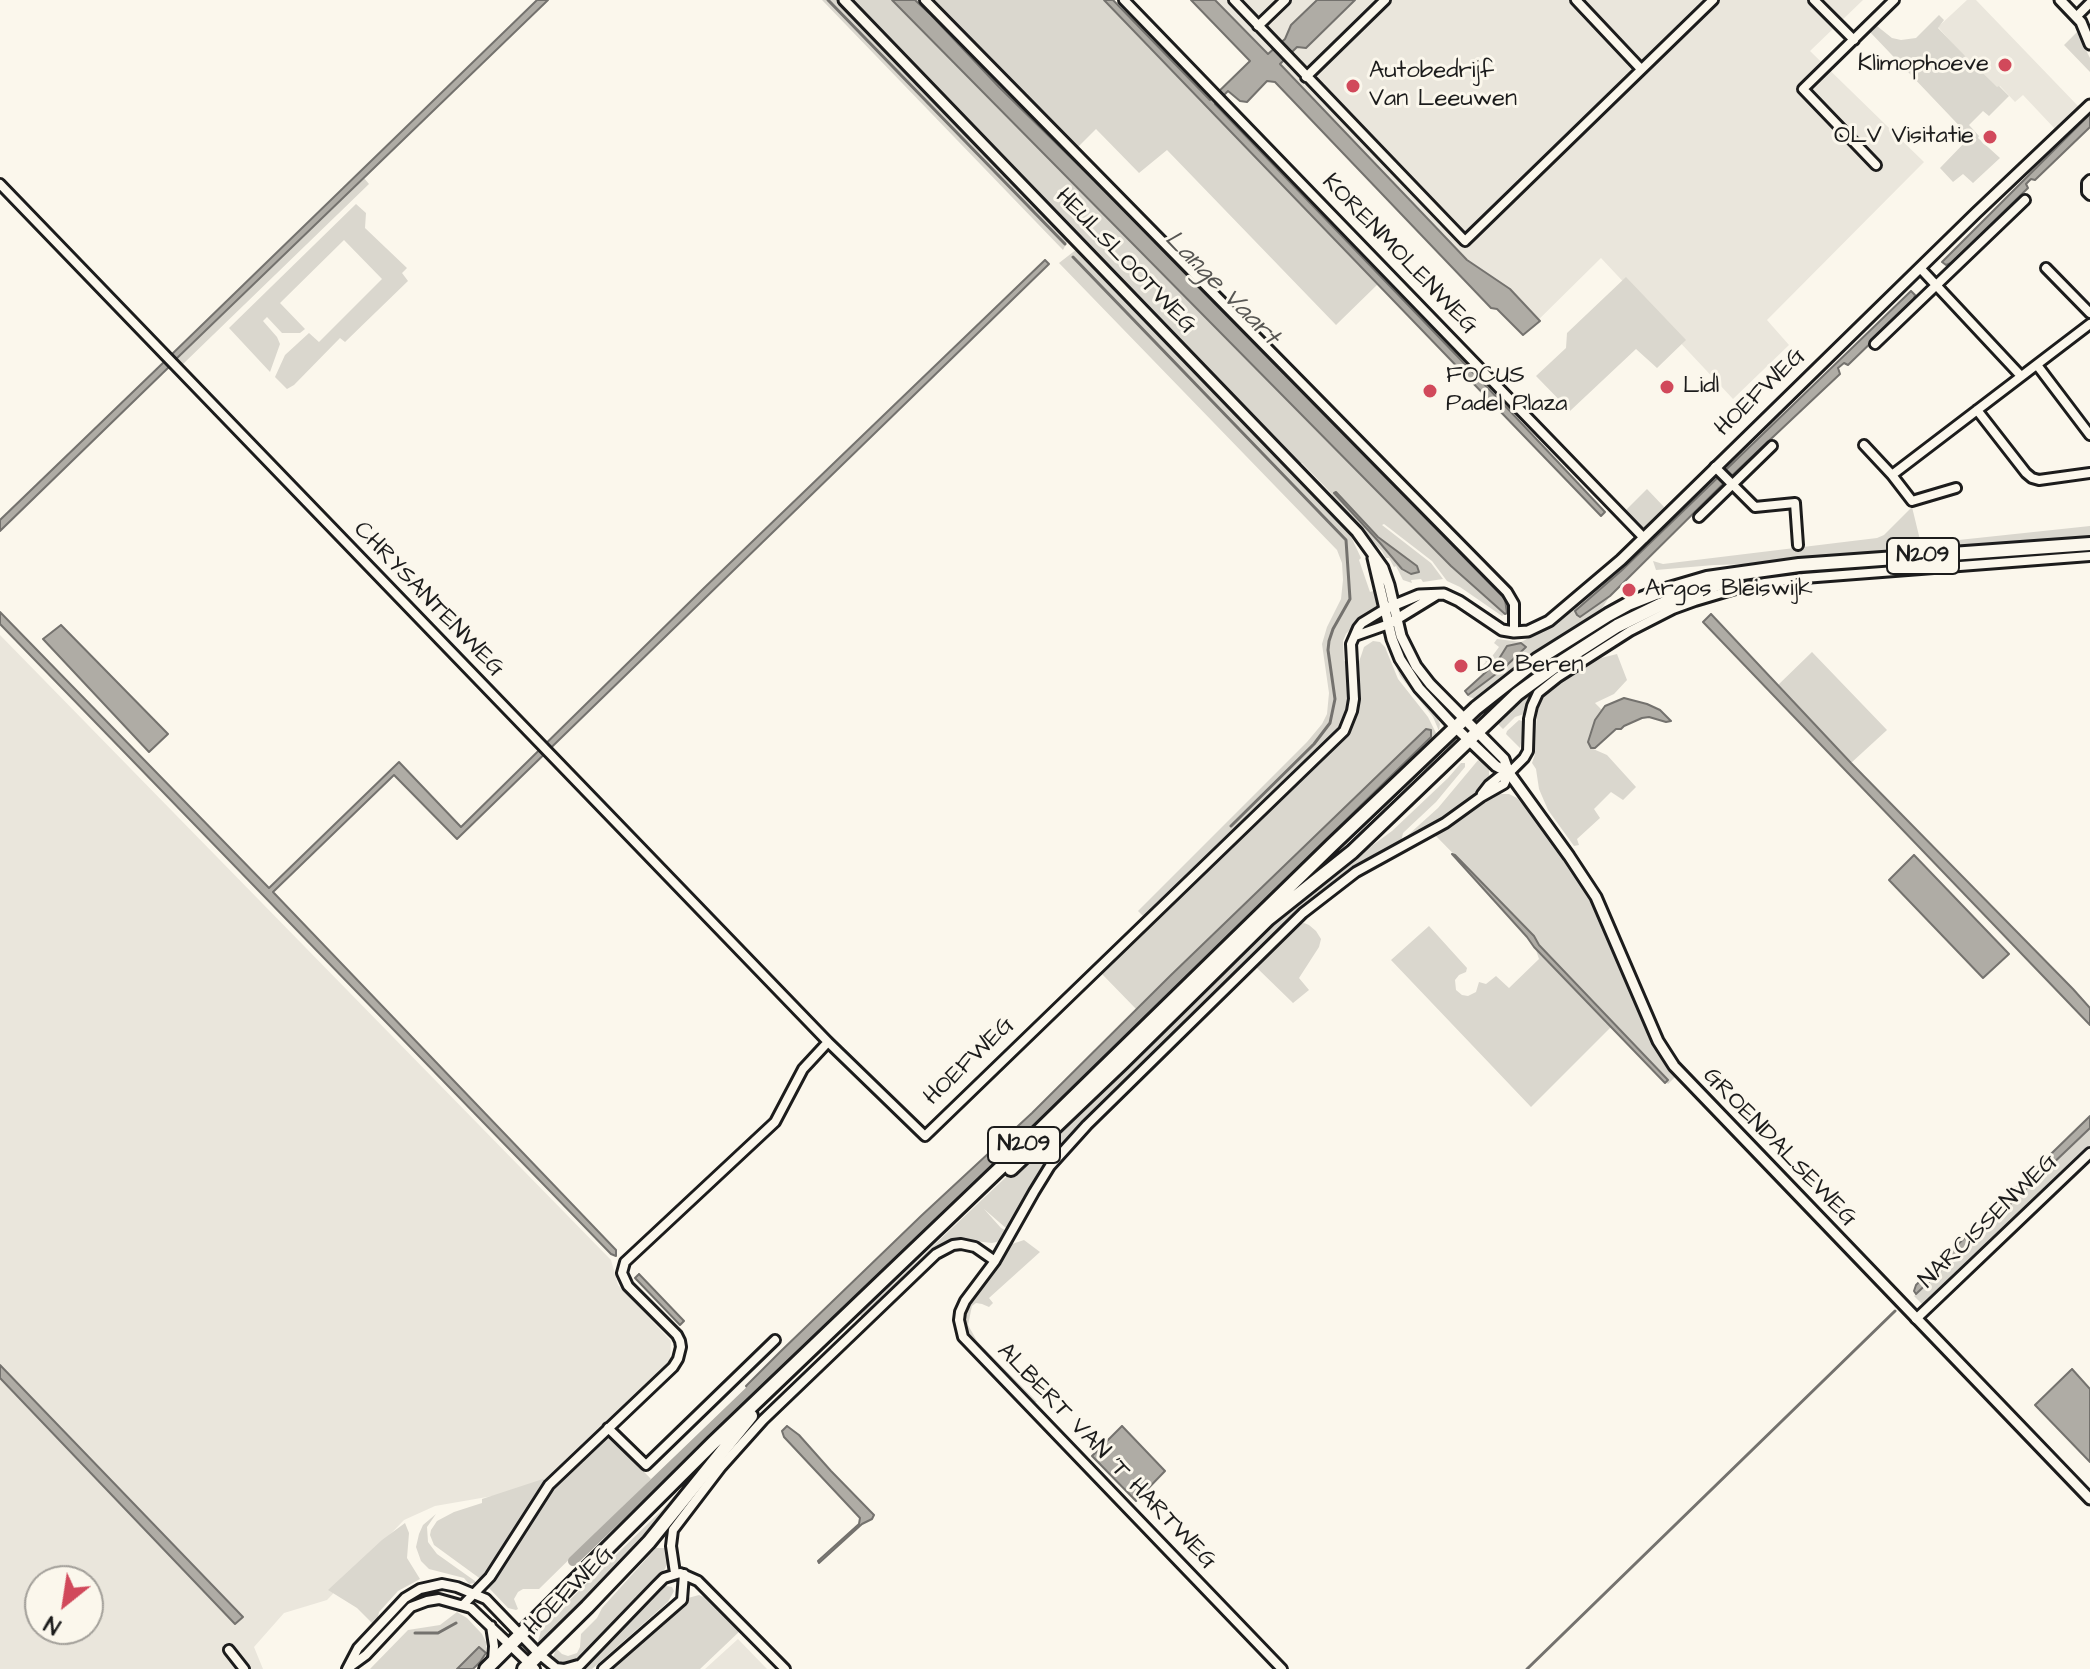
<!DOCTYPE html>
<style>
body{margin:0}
#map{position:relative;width:2090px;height:1669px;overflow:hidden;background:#fbf7ec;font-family:"Architects Daughter",sans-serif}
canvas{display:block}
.north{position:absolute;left:24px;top:1565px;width:80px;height:80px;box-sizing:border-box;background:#fbf7ec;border:2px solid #a29f99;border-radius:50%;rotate:210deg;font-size:22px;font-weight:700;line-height:32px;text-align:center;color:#1c1c1c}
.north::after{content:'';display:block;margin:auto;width:28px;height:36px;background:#d1495b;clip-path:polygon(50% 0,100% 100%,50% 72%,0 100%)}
</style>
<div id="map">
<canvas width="2090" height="1669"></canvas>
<div class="north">N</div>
</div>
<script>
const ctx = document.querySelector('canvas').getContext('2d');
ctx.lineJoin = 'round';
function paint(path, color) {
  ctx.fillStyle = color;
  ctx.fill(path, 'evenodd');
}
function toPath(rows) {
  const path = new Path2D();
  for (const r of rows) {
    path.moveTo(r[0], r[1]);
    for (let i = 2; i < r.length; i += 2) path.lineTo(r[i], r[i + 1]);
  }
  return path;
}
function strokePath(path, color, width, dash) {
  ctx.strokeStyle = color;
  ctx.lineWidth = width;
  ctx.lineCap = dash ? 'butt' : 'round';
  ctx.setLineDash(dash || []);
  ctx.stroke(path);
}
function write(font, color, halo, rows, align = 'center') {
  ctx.font = font + ' "Architects Daughter",sans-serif';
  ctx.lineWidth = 6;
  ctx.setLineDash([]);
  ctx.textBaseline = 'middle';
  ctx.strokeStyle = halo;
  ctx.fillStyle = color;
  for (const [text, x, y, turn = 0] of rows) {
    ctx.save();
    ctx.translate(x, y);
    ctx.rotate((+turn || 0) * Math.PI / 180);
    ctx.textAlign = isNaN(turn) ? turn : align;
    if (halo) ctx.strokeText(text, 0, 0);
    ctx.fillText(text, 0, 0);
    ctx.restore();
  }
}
const built = toPath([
 [1200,0,1863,0,1810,51,1924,162,1767,320,1789,345,1733,399,1601,258,1524,334],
 [1967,0,1976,0,2078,106,2055,129,2023,95,2015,102,2000,86,1997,88,1983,73,1980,75,1938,27],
 [0,635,611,1260,618,1285,671,1341,670,1361,548,1478,510,1493,435,1506,404,1520,327,1600,284,1613,254,1647,263,1669,0,1669],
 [40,1581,88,1581,88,1629,40,1629],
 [738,1639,767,1669,705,1669]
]);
const green = toPath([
 [822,0,837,0,1064,235,1068,240,1063,250],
 [850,0,892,0,1451,566,1505,614,1502,616,1460,587,1447,581,1432,561,1384,524,1382,525,1431,563,1443,579,1423,582,1421,579,1411,580,1412,583,1403,580,1396,566,1394,567,1389,558,1386,558,1382,551,1332,499,1332,494,1302,463,1297,463],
 [1335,492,1378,537,1417,566,1402,569],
 [915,0,921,0,1505,594,1510,605,1509,613,1507,613,1505,599,1170,258,1122,208,999,87],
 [929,0,1104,0,1378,284,1336,325,1167,150,1139,173,1096,129,1075,150],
 [1939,15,1944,20,1938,28,1965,56,1964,58,1980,74,1983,73,1997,87,1999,86,2009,96,1989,116,1983,111,1969,125,1979,136,1978,138,2000,158,1973,183,1963,174,1953,182,1940,168,1970,137,1870,32,1877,26,1892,38,1901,40,1916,38],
 [2077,32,2090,58,2090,72,2064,45],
 [364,178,369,184,183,364,179,366,174,361],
 [356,204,366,213,365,228,407,268,402,273,408,281,345,342,340,338,294,385,287,389,275,377,285,355,309,333,319,342,382,279,344,240,280,303,305,329,300,333,282,333,267,317,263,321,277,337,280,344,270,372,229,328],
 [1077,249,1347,528,1361,558,1359,560,1370,592,1376,590,1379,596,1377,607,1374,613,1355,624,1346,634,1343,641,1344,661,1346,662,1349,696,1346,714,1338,731,1146,919,1138,911,1307,742,1322,724,1327,714,1329,693,1322,644,1327,627,1341,599,1343,580,1342,563,1337,550,1059,263],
 [1626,277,1686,340,1657,368,1636,349,1570,411,1536,376,1566,348,1567,333],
 [1647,489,1665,508,1645,527,1642,527,1638,522,1635,524,1624,512],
 [1912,507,1921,544,2090,526,2090,536,2018,543,1800,557,1751,564,1714,565,1656,570,1653,561,1663,564,1877,538,1884,535],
 [1613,576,1614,578,1599,591,1580,616,1610,596,1598,614,1577,625,1530,655,1477,699,1469,697,1468,695,1504,668,1507,646,1497,662,1483,675,1478,670,1486,662,1483,658,1485,657,1490,659,1499,647,1494,643,1497,639,1521,642,1539,633],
 [1373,641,1380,642,1385,647,1398,679,1428,717,1437,735,1435,740,1221,949,755,1397,753,1394,961,1196,1431,737,1426,729,1137,1010,1102,974,1346,734,1354,722,1359,704,1357,667,1361,656,1364,647],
 [1389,642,1400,669,1408,683,1436,716,1440,724,1439,731,1433,717,1400,676,1390,652,1387,643],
 [1812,652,1887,730,1851,763,1777,686],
 [1617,654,1627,680,1614,694,1595,703,1602,710,1595,720,1588,742,1591,748,1607,755,1636,787,1623,800,1611,792,1594,809,1600,818,1577,839,1579,845,1574,846,1548,810,1539,789,1536,769,1532,763,1535,754,1537,710,1544,697,1557,685,1584,666,1601,658],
 [1533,690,1535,691,1529,700,1524,714,1515,717,1503,729,1497,723,1500,717],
 [1519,720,1525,722,1520,748,1506,734,1507,731],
 [1479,759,1489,766,1489,776,1484,786,1451,813,1407,838,1408,835,1438,808],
 [1461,763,1465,763,1465,767,1436,802,1403,833,1401,842,1347,872,1311,900,1077,1129,1044,1167,1007,1229,984,1209,1001,1228,1007,1231,1000,1241,992,1243,958,1239,943,1243,863,1318,860,1315,1005,1178,1051,1138,1274,922,1295,902,1392,831,1448,778],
 [1499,794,1509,794,1517,798,1525,807,1588,891,1599,914,1649,1032,1674,1071,1675,1077,1668,1084,1666,1082,1668,1080,1539,945,1534,936,1434,834],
 [1304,923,1309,925,1316,931,1321,939,1319,947,1299,978,1309,990,1293,1003,1256,967,1300,924],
 [1429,926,1467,968,1466,972,1459,975,1455,980,1456,990,1462,995,1468,996,1476,992,1479,982,1486,984,1496,976,1509,988,1539,959,1536,950,1611,1027,1531,1107,1391,960],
 [2090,1128,2090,1147,1933,1299,1922,1304,1914,1296],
 [1024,1240,1040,1252,989,1298,993,1303,989,1307,982,1304,976,1303,972,1306,968,1325,977,1341,1037,1402,1031,1402,971,1339,965,1324,964,1316,969,1303,989,1279,1012,1244],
 [607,1434,651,1479,539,1589,523,1589,518,1592,514,1599,518,1609,516,1610,508,1608,489,1588,549,1491],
 [727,1436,697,1478,620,1567,544,1642,537,1645,542,1627,662,1510],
 [543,1479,546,1482,482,1580,434,1545,430,1535,431,1530,437,1521,454,1512,482,1503,482,1499],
 [436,1514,427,1527,428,1542,437,1554,475,1581,475,1583,469,1584,464,1578,429,1569,421,1561,416,1547,419,1534,423,1525],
 [405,1523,409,1533,407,1558,420,1579,398,1591,379,1612,377,1622,374,1625,357,1608,328,1590,382,1540],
 [656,1548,666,1548,668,1561,665,1569,575,1661,563,1665,556,1661,553,1658,556,1648,562,1654,568,1656,577,1653,580,1647,581,1634,597,1618,602,1608],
 [667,1586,672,1587,674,1591,668,1602,592,1669,582,1669,662,1588],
 [699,1595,706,1598,714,1605,716,1604,741,1630,700,1669,614,1669,612,1667,660,1625,680,1610,688,1598],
 [457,1612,467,1618,482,1634,486,1642,486,1653,479,1647,457,1669,370,1669,408,1630,440,1625]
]);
const water = toPath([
 [537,0,548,0,174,361,169,357,537,0],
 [892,0,915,0,931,15,999,87,1122,208,1170,258,1505,599,1507,613,1505,614,1451,566,892,0],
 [1104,0,1113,0,1210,100,1250,61,1191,0,1215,0,1268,54,1285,39,1291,25,1317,0,1355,0,1306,48,1297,47,1280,64,1467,260,1510,289,1540,321,1523,335,1497,309,1491,308,1275,82,1267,81,1247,102,1240,101,1228,91,1215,104,1509,410,1605,512,1601,516,1104,0],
 [2090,114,2090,127,2035,180,2031,179,2026,184,2028,188,1951,263,1946,265,1942,262,2090,114],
 [1045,260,1049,264,457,839,394,775,273,892,616,1250,616,1256,611,1254,0,624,0,612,269,888,399,762,461,827,703,589,1045,260],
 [1911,291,1915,295,1913,302,1848,365,1844,363,1838,368,1840,374,1723,484,1610,596,1580,617,1577,615,1575,611,1621,571,1911,291],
 [165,361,170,366,0,531,0,520,165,361],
 [1336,492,1378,537,1417,566,1419,572,1411,574,1402,569,1380,543,1334,493,1336,492],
 [1711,614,1851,763,2073,989,2090,1008,2090,1025,1703,622,1711,614],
 [61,625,168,734,149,752,43,639,61,625],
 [1521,643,1526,647,1504,668,1468,695,1465,691,1497,662,1507,646,1521,643],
 [1624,698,1647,704,1660,710,1671,721,1666,722,1649,717,1642,718,1624,726,1621,729,1616,729,1595,748,1591,748,1588,742,1595,720,1605,706,1624,698],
 [1426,729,1431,730,1431,737,961,1196,753,1394,746,1386,780,1352,921,1216,1032,1113,1170,976,1426,729],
 [1452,854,1455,855,1534,936,1539,945,1668,1080,1665,1083,1534,947,1527,937,1452,854],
 [1914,855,2009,954,1983,978,1889,880,1914,855],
 [2090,1116,2090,1128,1916,1294,1914,1291,1916,1285,2090,1116],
 [639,1274,684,1321,680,1325,635,1278,639,1274],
 [0,1365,243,1617,235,1624,0,1378,0,1365],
 [2072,1369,2090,1389,2090,1462,2035,1405,2072,1369],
 [787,1426,799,1435,831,1471,874,1515,872,1519,862,1524,819,1563,818,1561,859,1524,860,1518,784,1437,782,1431,787,1426],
 [1122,1426,1165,1471,1136,1501,1092,1456,1122,1426],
 [479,1647,486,1653,480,1662,473,1669,457,1669,479,1647]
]);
const stream = toPath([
 [828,0,1065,244],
 [1073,257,1346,540,1350,599,1333,629,1329,641,1328,650,1335,699,1330,723,1314,744,1231,826],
 [415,1633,438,1633,456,1623],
 [1527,1669,1895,1311]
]);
const canal = toPath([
 [573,1561,758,1383]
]);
const minor = toPath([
 [925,0,1507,592,1514,604,1514,632],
 [1124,0,1644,538],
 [1234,0,1465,241,1713,0],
 [1576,0,1641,69],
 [1814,0,1854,40],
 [2077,16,2090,3],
 [1258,26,1285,0],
 [1306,77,1385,0],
 [1876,165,1803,89,1894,0],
 [2090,180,2087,183,2087,192,2090,195],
 [0,184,828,1042],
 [2046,268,2090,313],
 [1921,269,2021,376],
 [1875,344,2025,200],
 [2037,365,2090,435],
 [1977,410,2026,473,2032,478,2039,480,2090,473],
 [1864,445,1892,475,1912,501,1956,488],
 [1715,467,1755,507,1795,503,1798,545],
 [1892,475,2090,324],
 [1699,517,1772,446],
 [1355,636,1389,624],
 [1482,794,1489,785,1499,777,1509,773],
 [1916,1319,2090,1153],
 [608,1428,646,1465,775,1340],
 [675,1573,671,1546,673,1530,721,1467,763,1420,936,1254,953,1245,961,1244,975,1247,995,1261],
 [463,1605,490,1577,549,1485,673,1367,678,1359,681,1347,680,1341,677,1335,628,1286,622,1273,625,1262,775,1122,803,1069,828,1042,925,1136,1344,731,1352,711,1354,699,1351,644,1358,628,1362,623,1385,609],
 [491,1626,494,1646,493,1660],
 [229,1650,244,1669],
 [351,1666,366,1655,411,1607,427,1601,439,1599,471,1608,535,1669],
 [347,1669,358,1648,405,1598,420,1589,442,1584,457,1587,486,1599,539,1654,556,1668,564,1669,578,1665],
 [576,1669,656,1586,664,1578,680,1573,698,1581,785,1669],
 [603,1669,682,1600,684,1574],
 [1282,1669,963,1337,959,1320,960,1312,965,1301,995,1261,1034,1192,1050,1166,1087,1125,1303,913,1356,872,1445,823,1481,797,1504,784,1509,773,1524,758,1528,751,1529,719,1532,706,1538,693,1558,677,1630,631,1673,609,1695,601,1732,590,1765,583,1804,578,2090,556]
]);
const tertiary = toPath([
 [844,0,1357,532,1383,568,1389,585,1401,636,1416,666,1430,684,1504,759,1509,773,1569,856,1596,897,1658,1041,1674,1066,2090,1499],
 [2060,0,2081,22,2090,44],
 [1373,558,1392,639,1400,659,1419,688,1455,727,1496,766,1509,773],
 [1385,609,1419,595,1444,594,1459,601,1502,630,1514,632,1528,631,1549,621,1621,560,1657,525,1976,213,2090,105],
 [1392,622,1436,595]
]);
const primary = toPath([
 [1011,1169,1123,1062,1268,919,1352,852,1517,694,1561,662,1617,626,1660,605,1726,581],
 [486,1669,713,1443,1039,1131,1332,845,1476,708,1538,659,1608,615,1628,604,1656,593,1707,578,1799,565,2090,544],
 [524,1669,587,1607,649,1542,751,1416]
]);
const markers = [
 [2005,65,8,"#d1495b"],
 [1353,86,8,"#d1495b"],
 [1990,137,8,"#d1495b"],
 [1667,387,8,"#d1495b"],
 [1430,391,8,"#d1495b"],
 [1629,590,8,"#d1495b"],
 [1461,666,8,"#d1495b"]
];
const shields = [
 [1923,556,72],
 [1024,1145,72]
];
const shieldNames = [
 ["N209",1923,556],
 ["N209",1024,1145]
];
const poiNames = [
 ["Klimophoeve",1989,65,"right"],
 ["Autobedrijf",1369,72],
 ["Van Leeuwen",1369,100],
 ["OLV Visitatie",1974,137,"right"],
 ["FOCUS",1446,377],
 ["Padel Plaza",1446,405],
 ["Lidl",1683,387],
 ["Argos Bleiswijk",1645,590],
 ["De Beren",1477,666]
];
const streetNames = [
 ["KORENMOLENWEG",1399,255,46],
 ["HEULSLOOTWEG",1125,262,46],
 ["HOEFWEG",1761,393,-44],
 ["CHRYSANTENWEG",428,600,46],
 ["HOEFWEG",970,1062,-44],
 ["GROENDALSEWEG",1779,1148,46],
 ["NARCISSENWEG",1989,1222,-44],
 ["ALBERT VAN 'T HARTWEG",1106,1457,46],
 ["HOEFWEG",570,1592,-45]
];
const waterNames = [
 ["Lange Vaart",1221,289,45]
];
paint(built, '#eae6dc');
paint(green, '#dad7ce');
paint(water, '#afaca5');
strokePath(water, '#74726e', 2);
strokePath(stream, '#74726e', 3);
strokePath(canal, '#afaca5', 10);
strokePath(minor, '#1c1c1c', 14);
strokePath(tertiary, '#1c1c1c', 15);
strokePath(primary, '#1c1c1c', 18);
strokePath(minor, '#fbf7ec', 8);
strokePath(tertiary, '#fbf7ec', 9);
strokePath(primary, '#fbf7ec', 12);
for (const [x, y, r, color] of markers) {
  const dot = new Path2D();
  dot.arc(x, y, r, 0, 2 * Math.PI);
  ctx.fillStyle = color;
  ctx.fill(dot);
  strokePath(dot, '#fbf7ec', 3);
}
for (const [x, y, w] of shields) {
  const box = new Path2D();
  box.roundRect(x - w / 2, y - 18, w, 36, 6);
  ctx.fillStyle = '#fbf7ec';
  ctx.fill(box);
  strokePath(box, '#1c1c1c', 2);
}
write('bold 22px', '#1c1c1c', null, shieldNames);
write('24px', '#1c1c1c', '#fbf7ec', poiNames, 'left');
write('24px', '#1c1c1c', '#fbf7ec', streetNames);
write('italic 26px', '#575653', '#fbf7ec', waterNames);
</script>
